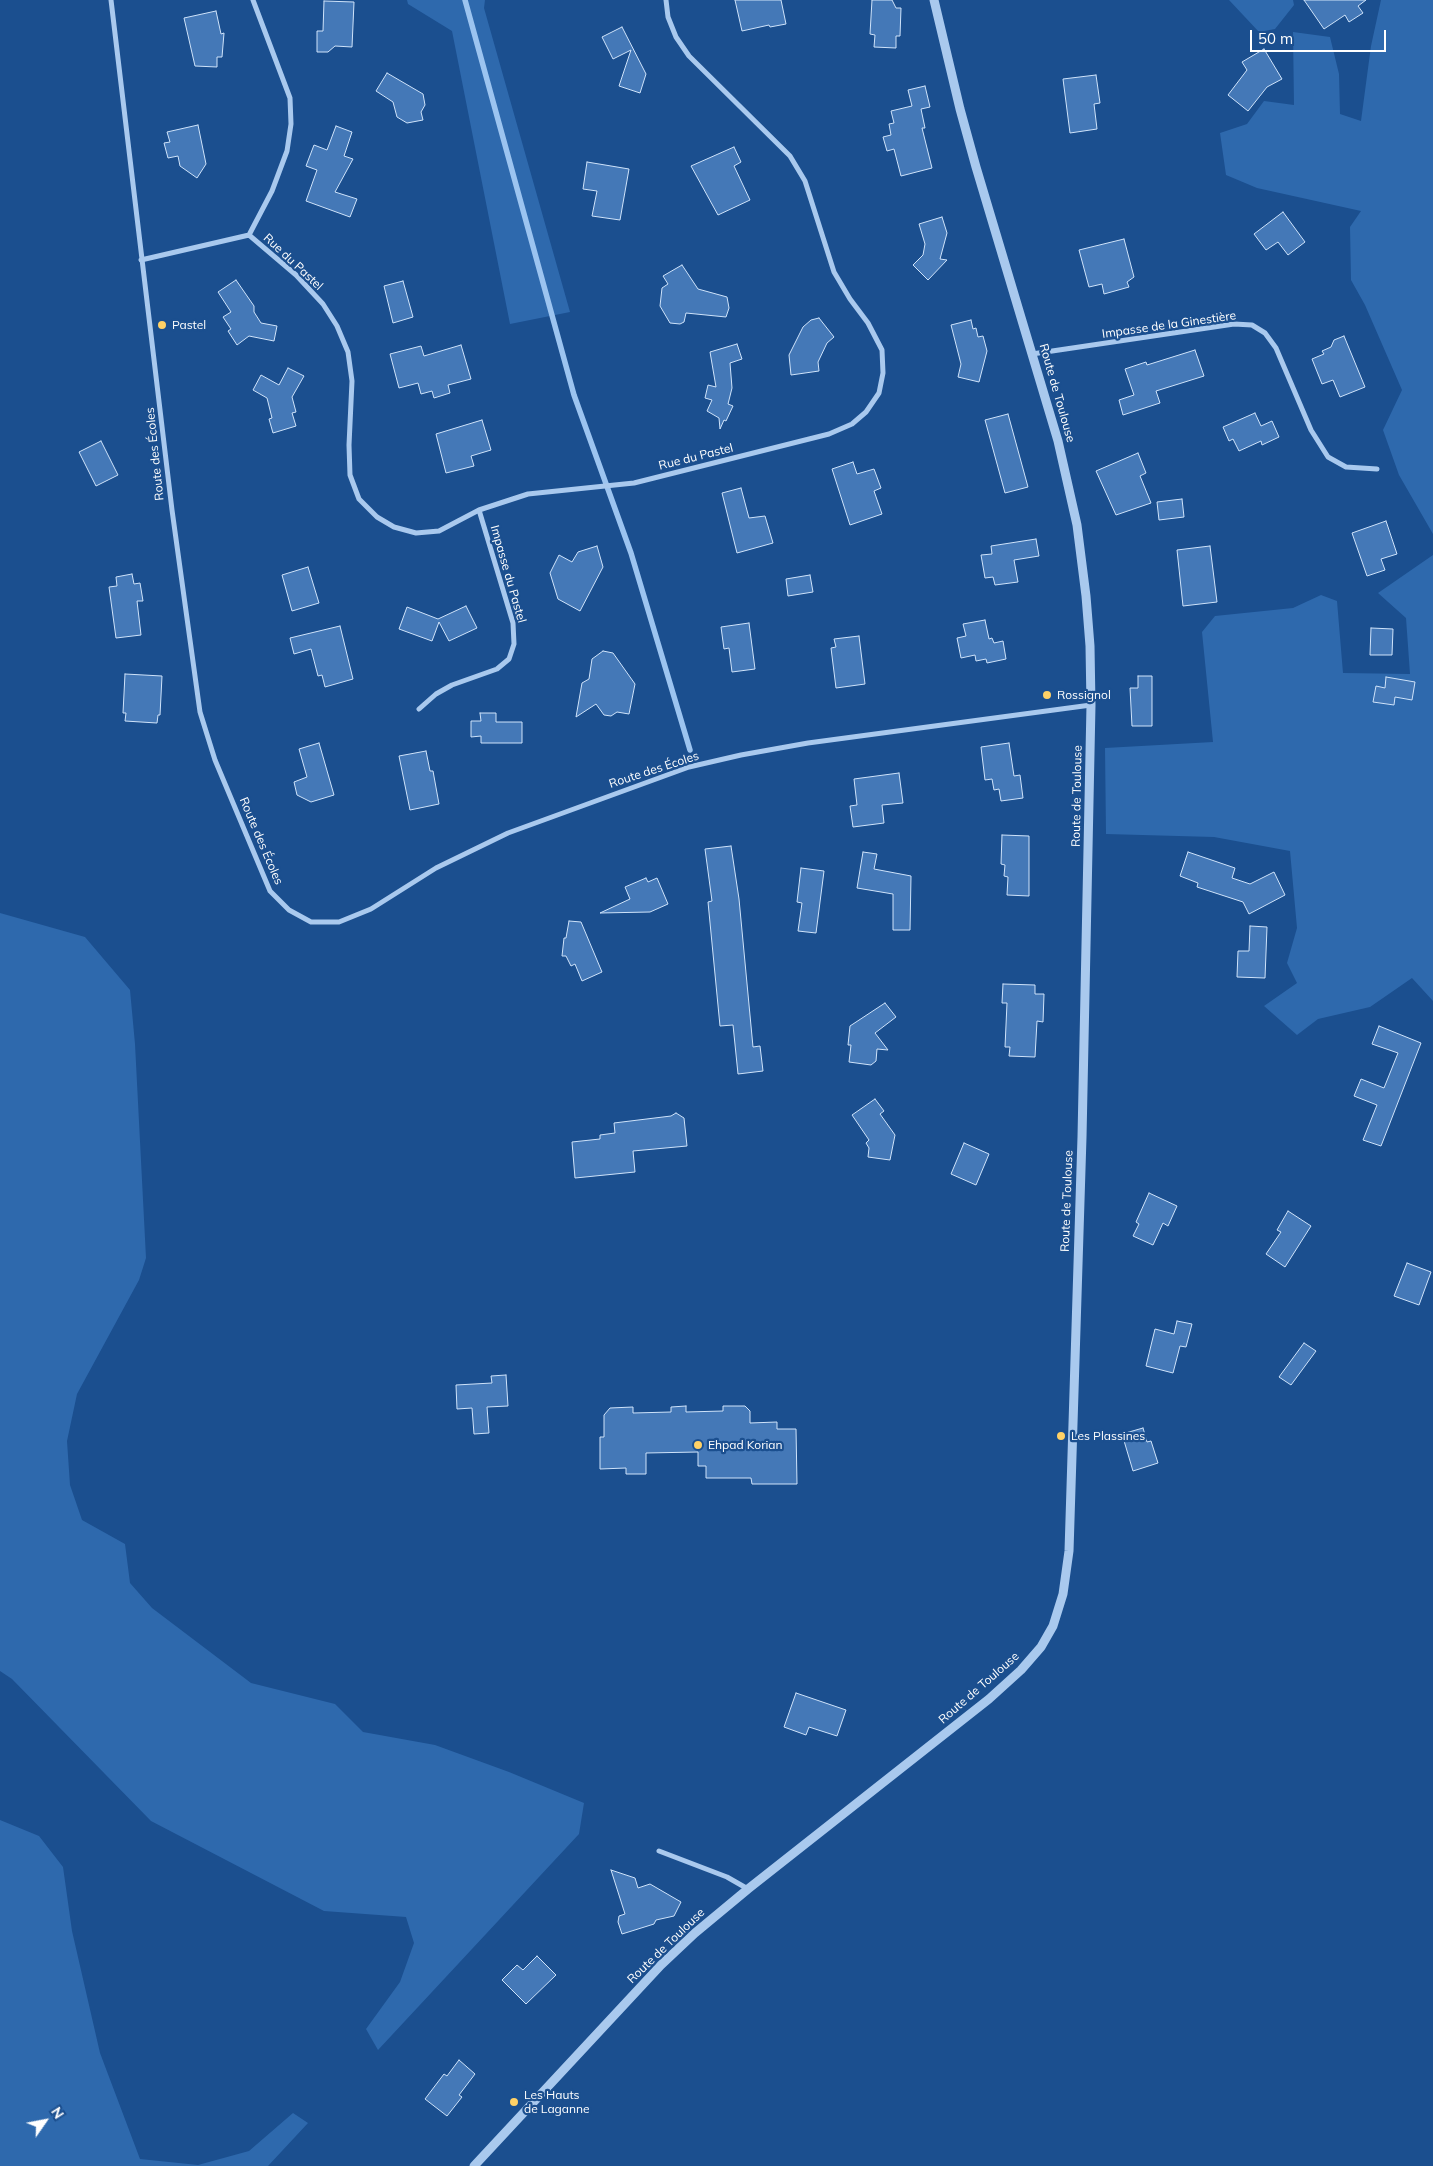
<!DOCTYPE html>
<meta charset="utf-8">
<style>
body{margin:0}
#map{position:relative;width:1433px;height:2166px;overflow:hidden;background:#1b4f8f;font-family:Mulish,sans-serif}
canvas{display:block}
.north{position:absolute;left:20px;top:2096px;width:50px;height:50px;-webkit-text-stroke:4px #1b4f8f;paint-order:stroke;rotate:57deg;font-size:14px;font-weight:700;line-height:20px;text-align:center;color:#fff}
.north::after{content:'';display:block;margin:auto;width:18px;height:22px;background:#fff;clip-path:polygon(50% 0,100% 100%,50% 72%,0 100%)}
.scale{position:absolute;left:1250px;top:30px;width:136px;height:22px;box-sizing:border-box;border:2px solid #fff;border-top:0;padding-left:6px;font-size:15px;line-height:18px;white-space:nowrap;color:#fff;-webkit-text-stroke:4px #1b4f8f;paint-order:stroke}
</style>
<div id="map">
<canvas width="1433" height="2166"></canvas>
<div class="north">N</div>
<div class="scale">50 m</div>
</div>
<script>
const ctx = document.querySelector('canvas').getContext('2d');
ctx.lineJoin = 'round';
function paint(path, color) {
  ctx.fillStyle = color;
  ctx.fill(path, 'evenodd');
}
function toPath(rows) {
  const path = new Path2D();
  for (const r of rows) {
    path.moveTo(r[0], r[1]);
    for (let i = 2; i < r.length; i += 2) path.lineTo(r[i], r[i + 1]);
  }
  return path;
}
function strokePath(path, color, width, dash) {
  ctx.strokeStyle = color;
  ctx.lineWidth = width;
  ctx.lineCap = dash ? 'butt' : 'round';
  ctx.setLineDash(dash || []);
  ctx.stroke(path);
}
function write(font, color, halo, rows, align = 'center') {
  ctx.font = font + ' Mulish,sans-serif';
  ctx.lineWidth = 4.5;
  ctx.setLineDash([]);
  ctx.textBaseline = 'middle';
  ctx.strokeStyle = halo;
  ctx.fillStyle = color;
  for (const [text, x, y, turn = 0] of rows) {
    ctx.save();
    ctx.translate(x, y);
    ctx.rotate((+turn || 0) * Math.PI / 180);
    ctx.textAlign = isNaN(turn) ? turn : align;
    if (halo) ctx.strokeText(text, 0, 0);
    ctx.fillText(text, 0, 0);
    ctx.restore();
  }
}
const green = toPath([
 [407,0,485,0,484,8,570,312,510,324,452,31,408,4],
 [1229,0,1293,0,1294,5,1275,29,1259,32],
 [1381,0,1433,0,1433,534,1399,475,1383,430,1402,390,1365,305,1351,280,1350,227,1361,211,1257,188,1226,175,1220,133,1247,124,1264,101,1294,105,1293,32,1330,37,1339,74,1340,114,1361,121,1371,46],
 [1433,555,1433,1001,1412,978,1370,1007,1318,1019,1297,1035,1264,1006,1297,983,1287,963,1297,928,1290,851,1214,837,1106,834,1105,748,1213,742,1202,632,1215,616,1293,608,1321,595,1337,601,1343,673,1410,674,1406,618,1378,593],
 [0,913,85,937,130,990,135,1044,146,1258,139,1280,77,1394,67,1441,70,1485,82,1520,125,1544,130,1583,152,1608,251,1683,335,1704,363,1732,435,1745,509,1772,584,1803,579,1834,378,2050,366,2029,400,1982,414,1943,406,1917,324,1911,151,1821,12,1679,0,1671],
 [0,1820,39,1836,63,1867,72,1931,100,2053,140,2159,198,2165,249,2151,293,2113,308,2123,268,2166,0,2166]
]);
const stream = toPath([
 [465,0,574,395,631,553,690,750]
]);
const building = toPath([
 [735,0,781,0,786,24,770,27,769,25,742,31,735,0],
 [872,0,892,0,896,8,901,8,900,36,896,36,896,48,874,47,875,35,870,34,872,0],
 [1304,0,1366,0,1358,6,1363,13,1349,22,1345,15,1324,29,1304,0],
 [324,1,354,2,352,47,335,46,328,52,317,52,317,31,323,31,324,1],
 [216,11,221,34,224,33,222,57,217,57,217,67,195,66,184,18,216,11],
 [622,27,646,74,640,93,619,86,631,50,613,59,602,37,622,27],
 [1264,49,1282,79,1267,87,1248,111,1228,95,1247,70,1242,62,1264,49],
 [387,73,423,94,425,105,421,112,423,120,407,123,397,117,393,102,376,91,387,73],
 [1096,75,1100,103,1094,104,1097,129,1070,133,1063,79,1096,75],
 [925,86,930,107,921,109,925,128,922,128,932,168,901,176,894,149,887,151,883,137,891,135,889,124,894,123,891,111,912,106,908,90,925,86],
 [198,125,206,164,197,178,180,166,178,156,168,158,164,143,170,142,167,132,198,125],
 [336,126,352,132,344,156,353,159,335,192,357,199,350,217,306,201,317,170,306,166,314,145,327,150,336,126],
 [734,147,741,162,734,166,750,200,718,215,691,166,734,147],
 [587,162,629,169,620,220,592,216,597,191,583,189,587,162],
 [1283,212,1305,242,1288,255,1278,242,1266,250,1254,234,1283,212],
 [942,217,947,233,940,259,947,260,928,280,913,265,923,255,925,244,919,224,942,217],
 [1124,239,1134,277,1127,282,1129,287,1104,294,1102,284,1089,287,1079,250,1124,239],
 [682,265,698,289,727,297,729,308,726,317,686,313,684,322,680,324,670,323,660,306,662,288,668,284,663,276,682,265],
 [236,280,254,306,254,312,261,323,277,326,274,341,249,336,237,345,228,331,231,329,223,317,231,312,218,292,236,280],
 [403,281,413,317,393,323,384,286,403,281],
 [819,318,834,337,827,343,818,362,819,371,791,375,789,355,803,327,811,320,819,318],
 [971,320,973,329,976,328,978,337,983,336,987,351,979,382,958,377,961,364,951,325,971,320],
 [1344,336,1365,387,1340,397,1333,380,1322,384,1312,359,1324,354,1322,351,1331,347,1334,340,1344,336],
 [737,344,742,359,730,363,732,388,728,404,733,406,726,421,724,420,720,429,719,418,707,411,712,400,705,398,708,385,716,387,710,352,737,344],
 [461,345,471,379,448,385,450,393,434,398,432,391,421,394,418,383,399,388,390,354,421,346,424,356,461,345],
 [1195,350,1204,376,1156,391,1160,403,1123,415,1119,400,1134,395,1125,369,1146,362,1147,365,1195,350],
 [288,368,304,376,292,397,296,412,292,413,296,426,273,433,269,419,272,418,267,398,253,390,261,375,279,385,288,368],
 [1255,413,1261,426,1272,421,1279,437,1262,445,1261,441,1239,451,1233,439,1229,441,1223,427,1255,413],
 [1008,414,1028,487,1005,493,985,420,1008,414],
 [482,420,491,450,471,456,474,466,446,473,436,434,482,420],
 [101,441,118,475,96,486,79,452,101,441],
 [1138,453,1146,473,1140,476,1151,503,1116,515,1096,471,1138,453],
 [853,462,857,474,874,469,881,488,874,491,882,514,850,525,832,469,853,462],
 [741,488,749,518,765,516,773,543,737,553,722,493,741,488],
 [1182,499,1184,517,1159,520,1157,502,1182,499],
 [1386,521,1397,554,1381,559,1385,570,1367,576,1352,533,1386,521],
 [1036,539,1039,556,1014,560,1018,582,995,585,993,577,985,578,981,555,992,554,991,546,1036,539],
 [597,546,603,567,580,611,558,599,550,573,559,555,572,562,578,552,597,546],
 [1210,546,1217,602,1183,606,1177,550,1210,546],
 [308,567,319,603,292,611,282,575,308,567],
 [132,574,134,584,140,583,143,601,137,601,141,635,116,638,109,587,117,586,116,577,132,574],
 [810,575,813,592,788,596,786,579,810,575],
 [466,606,477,628,449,641,439,622,432,641,399,629,407,607,438,619,466,606],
 [985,620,989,639,992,638,994,643,1003,641,1006,659,987,663,986,659,976,661,975,655,961,658,957,638,966,636,963,624,985,620],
 [749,623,755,669,732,672,729,648,724,649,721,627,749,623],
 [340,626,353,679,325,687,322,675,318,676,311,649,294,654,290,638,340,626],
 [1371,628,1393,629,1392,655,1370,655,1371,628],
 [859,636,865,684,836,688,831,648,836,647,834,639,859,636],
 [603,651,613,653,635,684,629,714,617,712,611,716,604,715,596,704,576,717,582,683,589,679,592,659,603,651],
 [125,674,162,676,160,715,158,715,157,723,125,721,126,713,123,713,125,674],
 [1138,676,1152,676,1152,726,1132,726,1130,688,1138,688,1138,676],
 [1386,677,1415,682,1412,700,1395,697,1394,705,1373,702,1376,686,1385,688,1386,677],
 [480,713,496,713,496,722,522,722,522,743,481,743,481,736,471,737,471,721,481,721,480,713],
 [319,743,334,795,311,802,297,795,294,782,307,777,299,749,319,743],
 [1009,743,1014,776,1020,775,1023,798,1001,801,999,789,994,790,992,779,985,780,981,747,1009,743],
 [426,751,430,771,433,771,439,804,410,810,399,756,426,751],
 [899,773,903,803,882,805,884,823,853,827,850,806,857,805,854,779,899,773],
 [1002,835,1029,836,1029,896,1007,895,1008,877,1004,876,1005,865,1001,864,1002,835],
 [731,846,739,899,753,1047,760,1046,763,1071,738,1074,733,1025,720,1026,708,902,712,901,705,849,731,846],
 [863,852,877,854,874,869,911,876,910,930,893,930,893,894,857,888,863,852],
 [1188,852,1235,868,1232,878,1250,884,1274,872,1285,895,1249,914,1243,902,1197,887,1198,883,1180,876,1188,852],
 [801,868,824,871,816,933,798,931,802,903,797,902,801,868],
 [646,878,648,882,657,878,668,904,650,912,600,913,630,899,625,887,646,878],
 [569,921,581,922,602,972,582,981,575,964,571,966,566,956,562,956,564,938,566,938,569,921],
 [1250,926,1267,927,1265,978,1237,977,1238,951,1249,951,1250,926],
 [1003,984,1035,985,1035,994,1044,994,1043,1022,1037,1021,1035,1057,1009,1056,1010,1047,1005,1047,1007,1003,1002,1003,1003,984],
 [885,1003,896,1017,875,1033,888,1050,877,1049,876,1061,871,1065,849,1062,851,1045,848,1045,850,1026,885,1003],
 [1379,1026,1421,1043,1381,1146,1363,1140,1377,1105,1354,1096,1361,1079,1384,1088,1398,1053,1372,1044,1379,1026],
 [875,1099,884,1111,880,1114,895,1135,890,1160,868,1157,869,1148,866,1143,869,1140,852,1115,875,1099],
 [676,1113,684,1118,687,1146,633,1151,635,1172,575,1178,572,1142,600,1139,600,1135,615,1133,614,1123,671,1116,676,1113],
 [964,1143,989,1154,976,1185,951,1174,964,1143],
 [1149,1193,1177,1206,1168,1226,1163,1223,1153,1245,1133,1236,1139,1224,1136,1222,1149,1193],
 [1288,1211,1311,1226,1285,1267,1266,1254,1281,1232,1277,1230,1288,1211],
 [1407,1263,1431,1272,1419,1305,1394,1296,1407,1263],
 [1177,1321,1192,1324,1186,1347,1180,1346,1173,1373,1146,1366,1155,1329,1174,1334,1177,1321],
 [1304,1343,1316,1351,1291,1385,1279,1377,1304,1343],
 [506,1375,508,1406,487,1407,489,1433,474,1434,472,1408,457,1409,456,1385,492,1383,491,1376,506,1375],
 [686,1406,686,1412,723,1411,723,1406,745,1406,750,1411,750,1423,777,1422,777,1429,796,1429,797,1484,752,1484,751,1478,706,1478,706,1466,698,1466,698,1452,646,1453,646,1474,626,1474,626,1468,600,1469,600,1437,604,1437,604,1415,610,1408,633,1407,633,1413,671,1412,671,1407,686,1406],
 [1143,1428,1147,1442,1151,1441,1158,1463,1133,1471,1122,1434,1143,1428],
 [796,1693,846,1710,837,1736,809,1727,806,1735,784,1727,796,1693],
 [611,1870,635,1878,638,1888,650,1884,681,1902,674,1916,656,1920,654,1924,622,1934,618,1922,619,1916,625,1914,611,1870],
 [537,1956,556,1975,526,2004,502,1980,517,1965,523,1970,537,1956],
 [459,2060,475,2074,459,2095,462,2097,447,2116,425,2099,444,2074,447,2076,459,2060]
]);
const minor = toPath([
 [111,0,172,510,200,712,215,760,270,891,289,910,311,922,339,922,371,909,436,868,508,833,689,767,741,755,808,743,1091,705],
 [249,235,296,275,323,304,337,326,348,352,352,381,349,445,350,475,359,499,377,517,394,527,416,533,439,531,479,510,528,494,634,483,829,434,852,424,866,412,879,393,883,373,882,350,868,323,850,299,834,272,805,181,790,156,689,56,676,37,668,17,666,0],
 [141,260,249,235,272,191,287,151,291,124,290,98,253,0],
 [1032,354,1234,324,1252,325,1265,333,1276,348,1311,430,1328,457,1346,467,1377,469],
 [419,709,436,694,452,685,497,669,509,659,514,644,513,623,479,510],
 [659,1851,727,1877,748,1889]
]);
const tertiary = toPath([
 [474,2166,661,1965,695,1933,748,1889,989,1699,1021,1670,1041,1647,1053,1626,1063,1594,1069,1551,1082,1137,1091,705,1090,646,1086,596,1077,525,1058,441,976,167,960,109,934,0]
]);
const markers = [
 [162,325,5,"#ffd166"],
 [1047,695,5,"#ffd166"],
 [1061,1436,5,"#ffd166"],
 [698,1445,5,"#ffd166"],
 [514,2102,5,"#ffd166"]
];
const streetNames = [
 ["Rue du Pastel",293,262,43],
 ["Impasse de la Ginestière",1169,325,-8],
 ["Route de Toulouse",1057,393,74],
 ["Route des Écoles",155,454,-96],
 ["Rue du Pastel",696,457,-14],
 ["Impasse du Pastel",508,574,74],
 ["Route des Écoles",654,770,-18],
 ["Route de Toulouse",1077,796,-89],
 ["Route des Écoles",261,841,67],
 ["Route de Toulouse",1067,1201,-88],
 ["Route de Toulouse",979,1688,-41],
 ["Route de Toulouse",666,1946,-44]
];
const poiNames = [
 ["Pastel",172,325],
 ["Rossignol",1057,695],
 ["Les Plassines",1071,1436],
 ["Ehpad Korian",708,1445],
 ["Les Hauts",524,2095],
 ["de Laganne",524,2109]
];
paint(green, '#2e69ad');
strokePath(stream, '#9cc4f0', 5.5);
paint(building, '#4478b7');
strokePath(building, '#cfe3fa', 1);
strokePath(minor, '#a9c9ee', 5);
strokePath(tertiary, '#a9c9ee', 9);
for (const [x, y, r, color] of markers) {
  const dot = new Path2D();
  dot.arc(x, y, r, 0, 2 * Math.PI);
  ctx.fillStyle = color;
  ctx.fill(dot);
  strokePath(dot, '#1b4f8f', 2);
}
write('12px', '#fff', '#1b4f8f', streetNames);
write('12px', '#fff', '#1b4f8f', poiNames, 'left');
</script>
